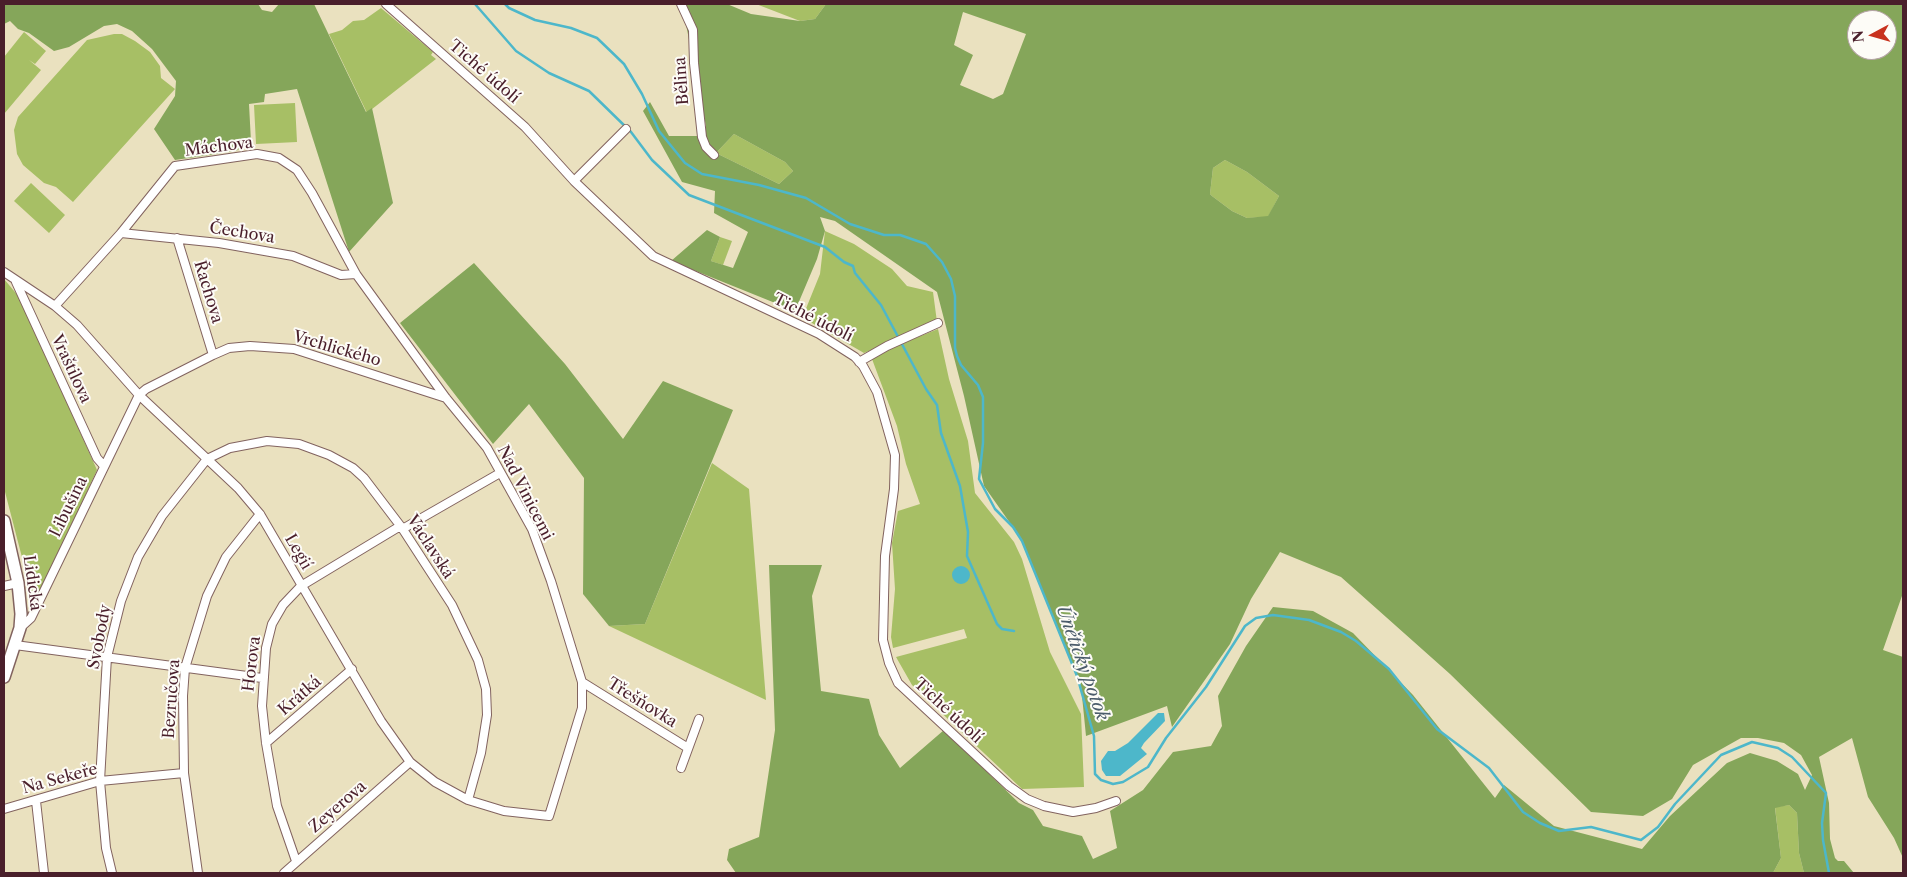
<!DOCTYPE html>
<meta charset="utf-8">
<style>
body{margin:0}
#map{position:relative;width:1907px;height:877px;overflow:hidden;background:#eae1bf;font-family:"Libre Caslon Text",serif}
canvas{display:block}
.frame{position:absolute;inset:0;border:5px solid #4a1f2b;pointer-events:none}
.north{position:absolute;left:1847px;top:10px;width:50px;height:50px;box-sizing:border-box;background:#fdfcf7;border:1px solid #b5a4a5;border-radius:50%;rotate:264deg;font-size:14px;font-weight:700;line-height:20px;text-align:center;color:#4a1f2b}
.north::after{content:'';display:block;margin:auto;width:18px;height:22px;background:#c8321e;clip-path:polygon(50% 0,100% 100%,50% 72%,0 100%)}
</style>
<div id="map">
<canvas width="1907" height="877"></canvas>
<div class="frame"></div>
<div class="north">N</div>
</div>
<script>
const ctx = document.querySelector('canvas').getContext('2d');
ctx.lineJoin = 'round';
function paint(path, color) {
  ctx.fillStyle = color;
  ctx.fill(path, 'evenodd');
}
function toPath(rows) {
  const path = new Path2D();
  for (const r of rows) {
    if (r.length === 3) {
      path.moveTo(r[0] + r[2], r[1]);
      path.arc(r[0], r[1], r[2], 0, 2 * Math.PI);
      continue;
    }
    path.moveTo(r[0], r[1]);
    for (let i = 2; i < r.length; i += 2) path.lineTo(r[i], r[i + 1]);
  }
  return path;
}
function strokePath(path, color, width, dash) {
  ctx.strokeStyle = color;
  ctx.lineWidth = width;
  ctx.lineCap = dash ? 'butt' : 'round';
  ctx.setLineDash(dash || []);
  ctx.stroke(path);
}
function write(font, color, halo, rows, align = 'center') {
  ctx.font = font + ' "Libre Caslon Text",serif';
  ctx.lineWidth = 4;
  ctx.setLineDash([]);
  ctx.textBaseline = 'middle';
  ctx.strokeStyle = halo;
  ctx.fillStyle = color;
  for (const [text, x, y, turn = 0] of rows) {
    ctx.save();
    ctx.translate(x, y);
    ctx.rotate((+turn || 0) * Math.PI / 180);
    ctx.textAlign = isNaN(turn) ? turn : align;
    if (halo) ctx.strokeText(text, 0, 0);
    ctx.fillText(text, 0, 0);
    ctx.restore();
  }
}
const green = toPath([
 [756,4,826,4,815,19,800,21],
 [381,8,433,52,431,55,436,59,367,113,329,34,342,30,353,21,364,20],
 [24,32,46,51,35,64,29,60,41,70,4,114,4,57],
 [114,34,122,34,135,41,150,52,160,66,161,78,175,89,73,202,56,187,44,183,23,165,17,154,14,130,18,117,87,40],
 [295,103,297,142,256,144,254,105],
 [734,134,785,162,793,171,779,184,716,153],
 [1225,160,1247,172,1279,196,1268,217,1247,218,1232,211,1212,196,1210,194,1213,168],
 [31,183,65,215,49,233,14,201],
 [825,231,854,244,892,269,907,286,933,292,937,322,864,353,805,319,803,316,820,274],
 [720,237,732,241,723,265,711,261],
 [4,279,20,298,97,470,40,593,31,592,4,488],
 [938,329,949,379,968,441,975,493,1014,542,1022,559,1050,652,1081,714,1084,787,1022,789,912,685,896,657,967,638,964,629,893,648,891,637,895,589,892,543,898,511,920,504,906,464,897,426,872,359,886,350],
 [712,463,749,489,766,700,609,626,645,624],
 [1789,805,1797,813,1799,853,1804,873,1773,873,1781,858,1775,807]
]);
const forest = toPath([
 [4,4,258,4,262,10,272,12,279,4,314,4,366,112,372,108,393,203,349,252,297,89,265,94,264,102,249,104,251,142,236,151,175,160,154,129,175,96,176,81,152,49,132,31,117,24,104,26,69,47,54,51,29,33,18,29,10,21,4,24],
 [682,4,727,4,751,14,800,21,815,19,826,4,1903,4,1903,593,1883,650,1903,657,1903,858,1894,838,1868,797,1852,738,1819,757,1829,803,1830,839,1835,858,1838,861,1844,861,1854,873,1804,873,1799,853,1797,813,1789,805,1775,808,1781,858,1773,873,736,873,727,860,729,849,759,837,775,730,769,565,822,565,812,596,821,691,869,699,879,735,900,768,944,730,1019,803,1033,810,1043,826,1082,836,1093,859,1117,848,1110,811,1143,790,1173,752,1211,746,1222,726,1218,696,1246,646,1273,607,1313,611,1353,633,1413,695,1495,798,1504,785,1554,826,1642,849,1670,816,1727,763,1750,753,1777,761,1798,774,1805,790,1812,775,1801,755,1784,743,1758,738,1741,738,1693,765,1672,799,1643,816,1591,812,1450,674,1341,577,1280,552,1251,599,1230,644,1172,727,1167,706,1086,736,1081,686,1022,540,984,486,964,396,937,292,835,221,820,217,825,231,817,259,795,311,671,261,707,230,720,237,711,261,733,268,748,232,714,213,715,191,682,182,643,111,650,102,669,136,698,136,706,126],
 [963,12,1026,34,1003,94,993,99,960,85,973,55,954,45],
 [1857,20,1887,20,1887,50,1857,50],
 [734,134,785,162,793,171,779,184,716,153],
 [1225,160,1247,172,1279,196,1268,216,1247,218,1232,211,1212,196,1210,194,1213,168],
 [474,263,565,364,623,439,663,381,733,410,645,624,609,626,583,594,584,478,529,404,493,444,400,323]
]);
const water = toPath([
 [961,575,9],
 [1158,713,1164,713,1165,721,1144,743,1141,748,1147,754,1120,776,1106,776,1102,770,1101,761,1108,751,1115,751,1128,743]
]);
const stream = toPath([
 [475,4,516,51,549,73,589,91,631,132,652,160,689,195,825,247,844,262,853,266,855,273,881,305,926,389,937,405,941,433,960,486,968,532,967,556,997,624,1002,629,1014,631],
 [505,4,509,8,535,20,571,28,597,38,624,64,642,94,659,131,685,163,702,174,759,185,806,198,850,224,884,235,900,235,926,244,942,262,951,279,955,296,955,348,957,356,961,365,978,385,983,397,983,443,979,479,995,509,1013,527,1022,541,1077,676,1094,736,1095,774,1101,780,1113,784,1123,782,1148,767,1166,738,1206,687,1245,626,1256,618,1273,615,1309,620,1341,632,1356,641,1389,669,1437,729,1489,768,1523,812,1540,823,1559,831,1591,827,1641,840,1658,827,1675,804,1721,755,1752,742,1778,748,1792,757,1826,793,1822,823,1823,840,1829,873]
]);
const street = toPath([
 [386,4,525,127,574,181,653,256,819,334,855,357,863,366,877,392,895,455,894,489,885,556,883,640,889,663,898,683,1009,786,1027,799,1044,806,1073,812,1096,808,1116,801],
 [681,4,693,30,694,63,702,137,706,147,714,155],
 [574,181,626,129],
 [121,233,219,243,293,256,341,275,356,274],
 [177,238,213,355],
 [4,272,55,306,77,325,139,395,238,488,260,514,381,721,410,762,435,782,468,800,504,811,549,816,582,708,582,682,551,581,532,529,487,448,446,398,356,274,312,193,297,170,279,158,257,154,175,166,121,233,55,306],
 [16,282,97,458,104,466],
 [859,362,887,346,938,323],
 [4,586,18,583],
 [20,628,31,618,139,395,146,389,213,355,229,348,250,346,294,349,446,398],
 [15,645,262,678],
 [582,682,688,748],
 [266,743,352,669],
 [681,768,699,719],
 [36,801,44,873],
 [4,809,100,781,184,773],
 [296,861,277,806,266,743,262,706,266,648,272,624,283,605,301,586,397,528,406,527,500,473],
 [112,873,106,848,100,781,107,657,121,601,138,557,162,516,207,459,230,448,267,441,299,444,329,455,353,468,364,478,402,528,452,605,478,660,486,689,487,715,481,753,468,800],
 [198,873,184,773,183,696,185,668,207,596,226,557,260,514],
 [284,873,410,762]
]);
const secondary = toPath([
 [4,521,18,583,21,614,20,628,4,677]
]);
const streetNames = [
 ["Tiché údolí",484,72,41],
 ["Bělina",682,81,-94],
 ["Máchova",219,147,-7],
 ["Čechova",242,233,9],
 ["Řachova",208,292,73],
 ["Tiché údolí",813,318,27],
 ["Vrchlického",337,349,16],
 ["Vraštilova",71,369,65],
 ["Nad Vinicemi",525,493,63],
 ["Libušina",69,507,-64],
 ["Václavská",430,547,57],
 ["Legií",298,552,60],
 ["Lidická",32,583,82],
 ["Svobody",100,637,-79],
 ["Horova",252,664,-83],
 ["Krátká",300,696,-41],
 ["Bezručova",172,699,-86],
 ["Třešňovka",642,703,32],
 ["Tiché údolí",948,711,43],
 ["Na Sekeře",60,779,-15],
 ["Zeyerova",338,807,-41]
];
const waterNames = [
 ["Únětický potok",1082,663,70]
];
paint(green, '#a7bf65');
paint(forest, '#85a65a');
paint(water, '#4db7ca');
strokePath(stream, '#4db7ca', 2.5);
strokePath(street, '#82635f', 10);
strokePath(secondary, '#82635f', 14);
strokePath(street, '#fff', 8);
strokePath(secondary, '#fff', 11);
write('16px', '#4a1f2b', '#fdfcf7', streetNames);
write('italic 18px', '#4b5c6b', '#fdfcf7', waterNames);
</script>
